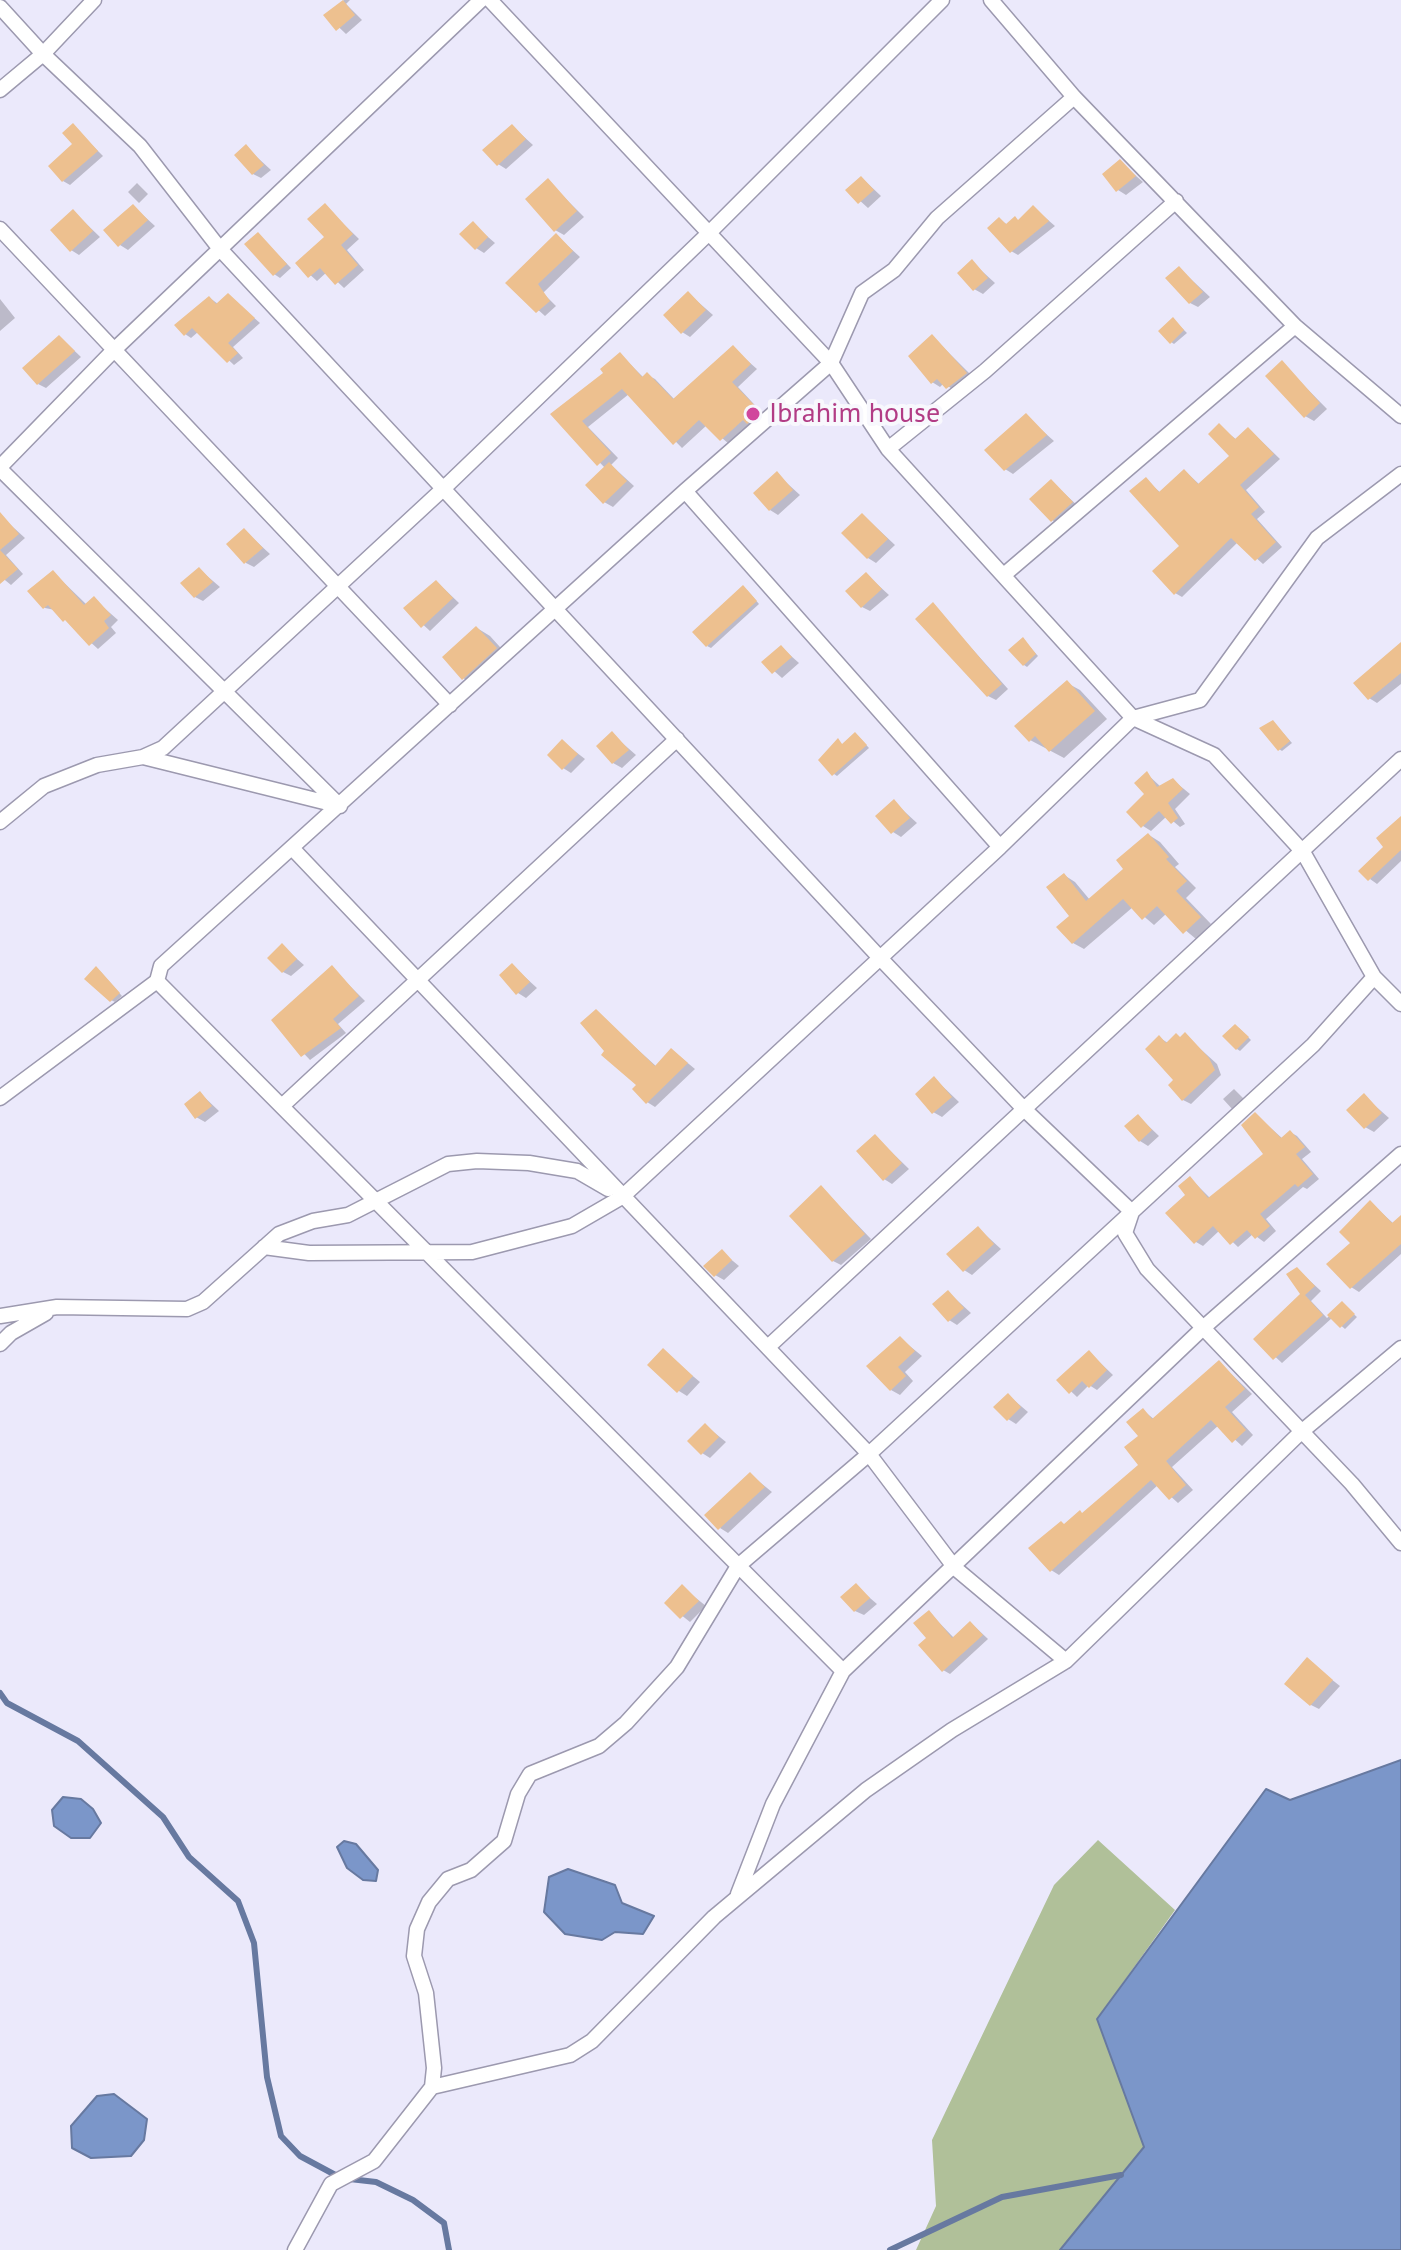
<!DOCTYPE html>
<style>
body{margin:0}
canvas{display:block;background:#ebe9fb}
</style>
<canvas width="1401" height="2250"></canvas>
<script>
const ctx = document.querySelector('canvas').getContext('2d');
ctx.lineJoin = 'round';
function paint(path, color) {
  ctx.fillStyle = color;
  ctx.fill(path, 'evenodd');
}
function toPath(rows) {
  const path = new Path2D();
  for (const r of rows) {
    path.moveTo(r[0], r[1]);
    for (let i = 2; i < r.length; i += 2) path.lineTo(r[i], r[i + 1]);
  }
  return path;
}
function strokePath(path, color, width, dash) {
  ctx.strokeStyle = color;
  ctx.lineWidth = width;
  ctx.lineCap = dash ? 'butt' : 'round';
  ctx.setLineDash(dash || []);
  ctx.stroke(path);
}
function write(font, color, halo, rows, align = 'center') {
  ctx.font = font + ' "PT Sans",sans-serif';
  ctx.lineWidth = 8;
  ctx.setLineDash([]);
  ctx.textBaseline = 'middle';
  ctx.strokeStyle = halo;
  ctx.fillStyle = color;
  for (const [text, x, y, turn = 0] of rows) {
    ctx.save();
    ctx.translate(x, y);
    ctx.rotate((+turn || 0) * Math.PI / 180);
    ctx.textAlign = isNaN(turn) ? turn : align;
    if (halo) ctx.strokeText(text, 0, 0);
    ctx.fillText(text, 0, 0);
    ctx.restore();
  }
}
const green = toPath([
 [1098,1840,1175,1910,1097,2019,1144,2147,1060,2250,916,2250,936,2206,932,2140,1054,1885]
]);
const water = toPath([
 [1401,1760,1401,2250,1060,2250,1144,2147,1097,2019,1266,1789,1290,1800,1401,1760],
 [63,1797,81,1799,93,1809,101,1823,90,1838,71,1838,54,1826,52,1810,63,1797],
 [344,1841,356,1844,378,1870,376,1881,363,1880,347,1868,337,1847,344,1841],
 [568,1869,615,1885,622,1903,654,1916,643,1934,615,1932,602,1940,565,1934,544,1912,549,1877,568,1869],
 [114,2094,147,2119,144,2140,131,2156,91,2158,72,2148,71,2126,97,2096,114,2094]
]);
const shadow = toPath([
 [344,0,350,0,346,4,362,20,346,34,326,15],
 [73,126,103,156,70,185,63,181,75,144],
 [512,126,533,145,506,169,498,164],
 [246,147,271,170,261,178,253,174],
 [1120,162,1143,182,1126,195,1118,190],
 [862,178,881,196,868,208,848,190],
 [548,181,584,217,564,235,555,230],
 [137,183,148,194,139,203,128,192],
 [133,206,155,226,128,250,120,245],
 [325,206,359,239,347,250,364,270,344,288,327,272,317,281,297,263,327,237],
 [1033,207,1055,226,1018,255,1011,251,1000,220,1008,225,1019,221],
 [73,211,100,237,79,255,71,250],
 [473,224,495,243,484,253,476,248],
 [258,234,291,268,280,278,274,274],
 [556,235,580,257,543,293,556,306,545,316,508,283],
 [972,262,995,283,983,294,974,289],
 [1179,268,1210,297,1198,307,1190,303],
 [689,294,713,315,690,337,682,332],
 [228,295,260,323,233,347,243,358,234,365,198,332,191,338,185,334,210,298,218,304],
 [0,299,15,318,0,331],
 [1176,322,1187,333,1174,344,1171,342],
 [932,336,974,378,956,392,944,383,940,387,932,382],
 [60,337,81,357,46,388,38,384],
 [733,348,757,369,738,387,766,417,756,427,751,424,729,444,707,425,682,448,629,394,588,427,618,458,611,465,634,486,613,507,604,502,605,468,553,414,606,373,620,354,644,378,647,375,655,379,675,400],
 [1282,363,1327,409,1314,421,1305,416],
 [1026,416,1054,441,1013,474,1005,469],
 [1219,426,1237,440,1249,429,1280,459,1246,490,1265,512,1257,519,1282,547,1263,564,1238,542,1182,597,1175,593,1182,546,1146,480,1161,493,1185,471,1200,485,1232,456],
 [777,474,800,495,778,515,770,510],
 [1051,481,1080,508,1060,525,1052,520],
 [863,515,895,545,876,563,868,558],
 [3,518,25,538,6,555,23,574,11,585,0,576,0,520],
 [244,530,270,554,254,567,246,563],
 [199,569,220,587,203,601,195,597],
 [53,572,87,605,94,599,118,620,111,627,116,633,98,649,55,610,45,608,30,592],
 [866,574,889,595,870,611,862,607],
 [437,582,459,603,430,631,406,609],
 [747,590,759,604,711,648,707,646],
 [933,605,1008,689,996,700,988,696],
 [477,628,490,636,509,657,477,686,463,678],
 [1023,639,1038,656,1027,667,1024,665],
 [1401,644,1401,684,1377,703,1369,698],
 [781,647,799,663,782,678,764,662],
 [1067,683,1080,690,1107,719,1064,758,1030,740],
 [1276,725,1292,743,1282,751,1279,749],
 [612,734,636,755,622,768,613,763],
 [859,737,869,748,837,776,834,774,838,741,843,745],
 [563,742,585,759,571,773,563,768],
 [1147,774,1161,787,1173,780,1190,794,1175,809,1185,824,1180,827,1167,816,1151,831,1143,826],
 [894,802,917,823,901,837,893,832],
 [1401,825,1401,861,1377,884,1370,879],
 [1149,835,1160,842,1179,864,1175,867,1196,888,1186,898,1211,924,1196,939,1166,914,1154,925,1133,907,1084,949,1073,943,1072,916,1064,875,1075,882,1090,900,1126,869],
 [282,946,304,965,291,976,283,972],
 [513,966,537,988,526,998,518,993],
 [332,968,365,1001,338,1024,346,1033,310,1060,273,1021],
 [100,971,122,996,115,1002,111,1000],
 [596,1012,657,1067,672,1050,695,1069,655,1107,647,1102,639,1085,607,1051],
 [1239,1028,1251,1040,1240,1051,1237,1049],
 [1185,1035,1217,1064,1221,1075,1191,1104,1183,1100,1160,1038,1168,1043],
 [935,1079,959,1102,942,1117,933,1112],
 [1234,1089,1244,1099,1233,1110,1223,1099],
 [201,1094,219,1111,205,1122,196,1117],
 [1364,1096,1389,1118,1374,1132,1365,1127],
 [1255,1114,1283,1139,1290,1132,1297,1136,1311,1152,1302,1159,1319,1179,1307,1189,1303,1187,1266,1219,1276,1231,1264,1242,1253,1234,1238,1247,1220,1230,1203,1246,1196,1242,1188,1195,1190,1178,1210,1198,1266,1154],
 [1138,1116,1159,1136,1148,1146,1140,1141],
 [875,1136,909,1169,892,1184,884,1179],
 [822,1188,871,1239,841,1265,833,1261],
 [1370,1202,1394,1224,1401,1217,1401,1254,1359,1292,1351,1287],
 [978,1228,1001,1249,972,1275,964,1270],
 [722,1252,739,1266,724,1280,715,1275],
 [1297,1269,1321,1291,1311,1301,1327,1318,1342,1304,1357,1317,1345,1329,1332,1318,1282,1363,1256,1339,1302,1294],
 [948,1292,971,1313,957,1325,949,1320],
 [900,1338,922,1356,905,1372,913,1381,900,1395,891,1390],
 [663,1351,700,1382,687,1396,679,1391],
 [1089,1352,1113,1375,1097,1390,1089,1385,1077,1397,1059,1380],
 [1219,1362,1252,1394,1232,1412,1253,1435,1242,1446,1219,1425,1172,1467,1193,1490,1178,1503,1158,1485,1059,1575,1051,1570,1064,1525,1084,1514,1141,1465,1144,1411,1155,1420],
 [1008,1395,1028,1412,1016,1424,1008,1419],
 [705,1425,726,1442,710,1458,702,1453],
 [751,1475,772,1492,728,1533,720,1528],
 [856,1586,877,1604,864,1615,855,1611],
 [682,1587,706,1606,690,1622,666,1603],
 [929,1612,954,1638,971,1623,988,1639,950,1674,943,1670,928,1639],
 [1307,1660,1340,1686,1319,1709,1311,1705]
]);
const stream = toPath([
 [0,1693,7,1703,78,1741,163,1817,189,1857,238,1901,254,1943,267,2077,281,2136,300,2156,341,2178,376,2182,413,2200,444,2223,449,2250],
 [890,2250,1002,2197,1121,2175]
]);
const building = toPath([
 [343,0,355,15,336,31,323,15],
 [73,123,98,151,62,182,48,166,72,144,62,133],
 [512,124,526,139,497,166,482,150],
 [246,144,264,165,252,175,234,155],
 [1120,159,1136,176,1116,192,1102,174],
 [861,176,874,190,858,204,845,190],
 [548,178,577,211,554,232,525,199],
 [325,203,353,234,341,245,358,265,335,285,320,268,308,278,295,263,324,237,307,219],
 [133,204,148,220,118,247,103,230],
 [1033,205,1049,221,1010,253,987,228,999,217,1006,224,1015,216,1018,220],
 [73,209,93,231,70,252,50,230],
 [473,221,488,237,475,250,459,234],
 [258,232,287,264,273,276,244,244],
 [556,233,573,251,538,284,550,301,536,313,505,283],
 [972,259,988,278,973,291,957,273],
 [1179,266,1203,292,1189,304,1165,278],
 [688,291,706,310,681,334,663,315],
 [228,293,255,318,228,343,238,353,227,363,192,328,184,336,174,325,209,296,216,304],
 [1173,317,1184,330,1170,344,1158,331],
 [932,334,967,373,946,389,937,379,931,384,908,356],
 [59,335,75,351,37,385,22,368],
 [733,345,751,364,732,382,760,411,747,424,743,420,720,441,699,420,673,445,622,389,582,421,611,453,597,466,550,414,603,373,600,369,620,352,642,377,647,372,673,399],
 [1282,360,1320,403,1304,418,1265,376],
 [1026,413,1047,435,1004,471,984,450],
 [1219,423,1235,439,1248,427,1274,454,1240,485,1259,507,1251,514,1276,542,1255,561,1231,538,1174,595,1152,571,1179,546,1129,491,1146,477,1159,492,1184,469,1198,484,1229,456,1208,434],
 [609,462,627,481,603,504,585,485],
 [777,471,793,490,769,511,753,493],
 [1051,479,1073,502,1051,522,1029,499],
 [0,512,19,534,0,550,18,569,0,584],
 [862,513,888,539,867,559,841,533],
 [244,528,263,548,244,564,226,544],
 [199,567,213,582,194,598,180,583],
 [53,570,84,605,94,596,111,615,104,621,109,628,89,646,65,620,63,622,48,605,43,609,27,591],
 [866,572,882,589,861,608,845,591],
 [436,580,453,598,421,628,403,608],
 [743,585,757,601,706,647,692,632],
 [933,602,1002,684,987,697,915,619],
 [476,626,497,648,462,680,442,657],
 [1023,637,1036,654,1023,666,1008,650],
 [1401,642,1401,673,1368,700,1353,683],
 [781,645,792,657,772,674,761,662],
 [1067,680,1095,711,1049,752,1035,736,1029,742,1014,726],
 [1273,720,1290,741,1278,751,1259,728],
 [612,731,629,750,612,764,596,746],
 [855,732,867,745,832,776,818,760,838,738,842,744],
 [562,739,578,754,562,770,547,755],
 [1147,771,1157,787,1173,778,1183,789,1168,803,1178,818,1171,824,1159,811,1141,828,1126,812,1144,794,1134,783],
 [894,799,910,818,891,834,875,816],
 [1401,816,1401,850,1368,881,1358,871,1383,847,1376,838],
 [1148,833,1169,857,1166,859,1187,881,1176,891,1201,917,1183,934,1157,906,1142,920,1123,899,1072,944,1056,927,1069,916,1046,887,1064,873,1086,901,1123,869,1116,860],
 [282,943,297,959,282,973,267,958],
 [512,963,530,982,516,995,499,975],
 [332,965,359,996,333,1019,341,1028,301,1057,271,1020],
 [96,966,120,993,110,1002,84,979],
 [596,1009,655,1066,671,1048,688,1063,646,1104,632,1089,636,1085,601,1055,604,1051,580,1023],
 [1235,1024,1249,1037,1236,1050,1222,1036],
 [1185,1032,1209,1058,1215,1070,1182,1101,1168,1085,1173,1080,1145,1049,1159,1035,1166,1043,1176,1033,1180,1037],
 [934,1076,952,1097,932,1114,915,1094],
 [200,1091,212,1106,195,1119,184,1104],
 [1364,1093,1382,1113,1364,1129,1346,1110],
 [1255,1112,1281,1138,1290,1130,1305,1147,1296,1154,1313,1174,1298,1187,1295,1184,1260,1214,1270,1226,1255,1239,1247,1230,1230,1245,1213,1226,1194,1244,1165,1213,1185,1195,1178,1186,1190,1176,1208,1198,1263,1154,1241,1125],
 [1138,1114,1152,1130,1139,1142,1124,1126],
 [875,1134,902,1163,883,1181,856,1151],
 [821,1185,865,1234,832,1262,789,1216],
 [1370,1200,1392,1223,1401,1215,1401,1244,1350,1289,1326,1264,1350,1243,1339,1232],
 [978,1226,994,1244,963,1272,946,1254],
 [722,1249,732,1260,714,1277,703,1266],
 [1297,1267,1315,1286,1305,1295,1323,1315,1273,1360,1253,1339,1300,1294,1286,1274],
 [948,1290,964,1308,948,1322,932,1304],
 [1342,1301,1355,1314,1340,1328,1327,1315],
 [900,1336,915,1351,898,1367,906,1376,890,1391,866,1366],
 [663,1348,693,1376,677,1393,647,1365],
 [1089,1350,1107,1370,1089,1388,1082,1381,1069,1394,1056,1380],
 [1219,1360,1245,1389,1225,1407,1246,1430,1232,1443,1211,1420,1166,1461,1186,1485,1169,1500,1151,1480,1050,1572,1028,1548,1061,1521,1064,1524,1080,1510,1082,1513,1138,1465,1124,1447,1138,1436,1126,1422,1143,1408,1152,1419],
 [1008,1393,1021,1407,1007,1421,993,1407],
 [705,1423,719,1437,701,1455,687,1441],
 [750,1472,765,1487,718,1530,704,1515],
 [856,1583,870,1598,854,1612,840,1597],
 [682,1584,699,1601,680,1619,664,1603],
 [929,1610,952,1638,970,1621,983,1635,942,1672,918,1645,926,1638,913,1623],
 [1307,1657,1333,1680,1310,1706,1284,1684]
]);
const street = toPath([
 [490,0,831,363,888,449,1133,718,1214,755,1303,852,1374,977,1401,1004],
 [991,0,1074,97,1295,326,1401,416],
 [0,7,43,54,140,146,220,249,881,959,1023,1108,1132,1212,1125,1233,1147,1269,1352,1484,1401,1543],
 [0,90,43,54,94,0],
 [1074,97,937,218,894,270,862,293,831,363,685,491,161,966,157,981,843,1671,1203,1328,1401,1154],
 [0,229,450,705],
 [888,449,985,371,1176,201],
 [0,467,114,350,481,0],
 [0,469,340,806],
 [685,491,1000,847],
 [1005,574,1295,326],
 [143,757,340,806],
 [0,822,44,786,97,765,143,757,163,748,443,489,709,233,942,0],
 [293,849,869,1454,955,1568,1066,1661],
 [0,1098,157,981],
 [282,1106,677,739],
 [264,1247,309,1253,472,1252,572,1226,622,1197,1000,847,1133,718,1200,700,1317,538,1401,474],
 [0,1316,57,1307,187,1309,203,1302,279,1234,313,1221,348,1215,448,1164,477,1161,529,1163,577,1171,608,1189],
 [0,1344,11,1333,46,1313],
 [768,1347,1401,759],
 [738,1894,773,1804,843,1671],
 [432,2087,434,2068,426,1993,414,1956,417,1929,429,1902,448,1879,471,1870,504,1841,518,1794,530,1774,599,1746,626,1723,677,1667,738,1566,869,1454,1313,1045,1374,977],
 [295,2250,331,2184,374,2161,432,2087,570,2055,592,2041,714,1917,866,1790,952,1730,1066,1661,1300,1433,1401,1348]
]);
const markers = [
 [753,414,8,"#d1479c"]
];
const hotelNames = [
 ["Ibrahim house",769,414]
];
paint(green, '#b0c099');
paint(water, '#7b96c9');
strokePath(water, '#6779a0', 2);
paint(shadow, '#0003');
strokePath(stream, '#6779a0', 6);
paint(building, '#edc08f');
strokePath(street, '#9c99af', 17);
strokePath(street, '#fff', 14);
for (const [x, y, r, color] of markers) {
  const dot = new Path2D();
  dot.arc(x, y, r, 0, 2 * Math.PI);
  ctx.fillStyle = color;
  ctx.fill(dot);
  strokePath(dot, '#f8f8fd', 3);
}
write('28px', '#b23c85', '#f8f8fd', hotelNames, 'left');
</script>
